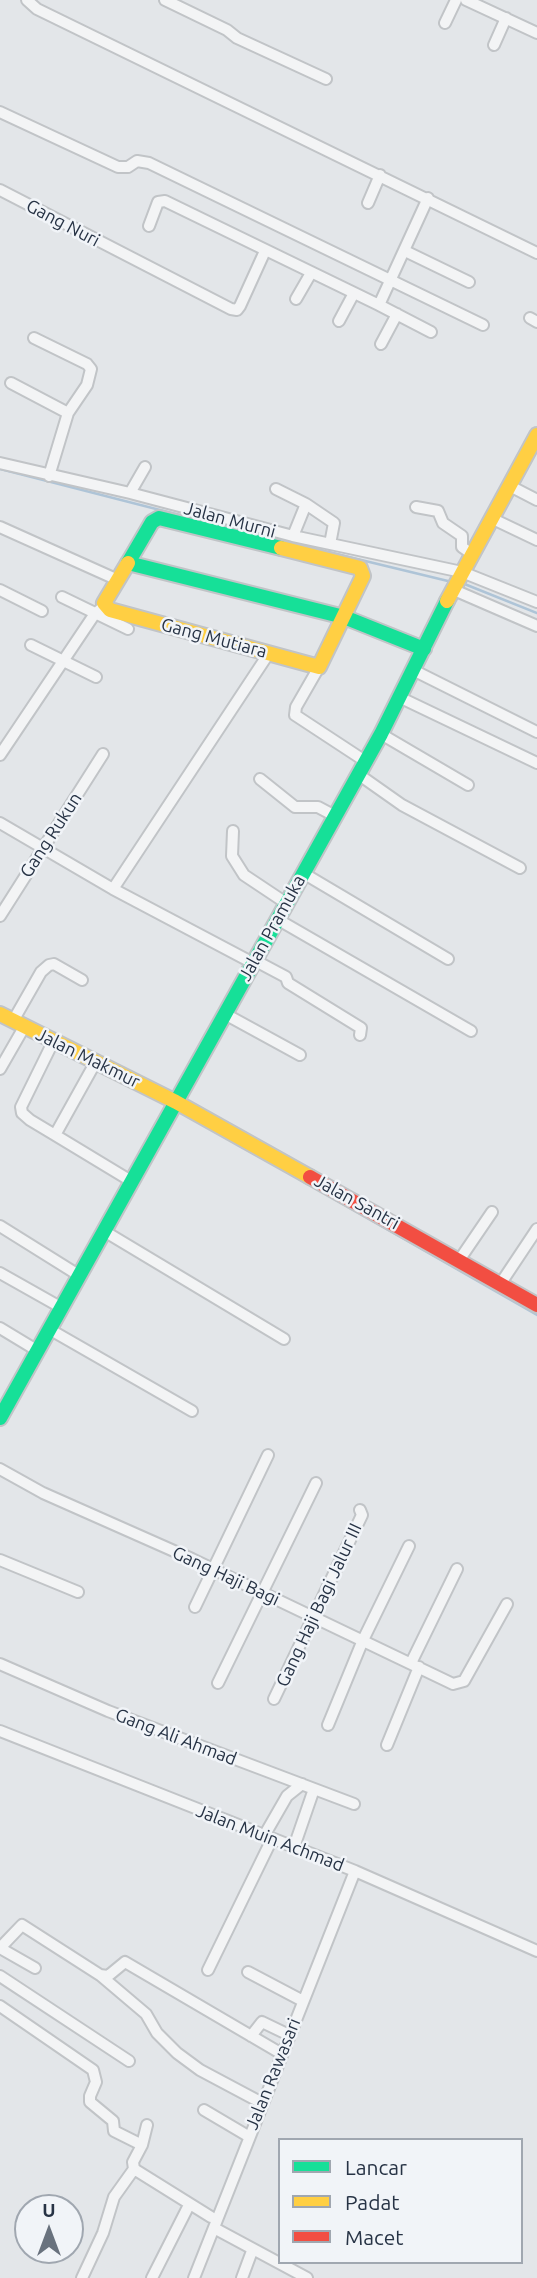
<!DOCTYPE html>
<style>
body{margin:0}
#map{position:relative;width:537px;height:2278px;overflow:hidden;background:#e3e6e9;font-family:Ubuntu,sans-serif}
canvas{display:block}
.legend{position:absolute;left:278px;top:2138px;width:245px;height:126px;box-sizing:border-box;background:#f1f4f8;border:2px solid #a0a7b0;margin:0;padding:9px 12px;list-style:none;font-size:21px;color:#273345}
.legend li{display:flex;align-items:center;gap:14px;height:35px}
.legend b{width:35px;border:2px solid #a0a7b0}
.north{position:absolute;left:14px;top:2194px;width:70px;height:70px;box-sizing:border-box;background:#f1f4f8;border:2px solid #a0a7b0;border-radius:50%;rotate:0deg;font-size:19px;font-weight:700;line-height:28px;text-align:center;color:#273345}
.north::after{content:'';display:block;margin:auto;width:24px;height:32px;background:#69727e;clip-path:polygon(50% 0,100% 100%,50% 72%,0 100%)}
</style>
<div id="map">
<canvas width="537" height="2278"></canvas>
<ul class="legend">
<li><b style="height:9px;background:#16e098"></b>Lancar</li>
<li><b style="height:9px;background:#ffcf43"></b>Padat</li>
<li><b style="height:9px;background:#f24e42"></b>Macet</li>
</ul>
<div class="north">U</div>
</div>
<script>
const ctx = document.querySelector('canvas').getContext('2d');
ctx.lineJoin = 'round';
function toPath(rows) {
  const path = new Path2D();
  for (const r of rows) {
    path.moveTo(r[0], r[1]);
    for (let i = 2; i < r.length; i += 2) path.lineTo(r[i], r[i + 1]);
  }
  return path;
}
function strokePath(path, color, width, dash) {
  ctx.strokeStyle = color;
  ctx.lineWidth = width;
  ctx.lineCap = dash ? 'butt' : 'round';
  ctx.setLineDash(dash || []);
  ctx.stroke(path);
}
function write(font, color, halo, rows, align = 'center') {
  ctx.font = font + ' Ubuntu,sans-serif';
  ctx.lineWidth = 5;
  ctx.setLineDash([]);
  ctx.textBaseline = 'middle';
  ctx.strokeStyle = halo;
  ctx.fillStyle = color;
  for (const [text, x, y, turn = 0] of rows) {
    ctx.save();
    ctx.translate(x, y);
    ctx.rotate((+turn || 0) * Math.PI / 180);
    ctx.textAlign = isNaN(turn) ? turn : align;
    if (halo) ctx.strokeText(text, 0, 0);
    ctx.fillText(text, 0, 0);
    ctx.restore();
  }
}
const stream = toPath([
 [0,469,238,530],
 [258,535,452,582],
 [462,583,537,613],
 [238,1145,269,1162],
 [299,1179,537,1315]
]);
const street = toPath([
 [27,0,37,9,537,253],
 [165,0,227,30,237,38,326,79],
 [466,0,537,33],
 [445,23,456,0],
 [494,45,506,18],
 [0,112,118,167,128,167,137,161,149,163,483,325],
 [0,190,231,309,237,310,240,306,265,251],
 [428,198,379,305,431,332],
 [368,203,380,175],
 [149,226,158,202,165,201,379,305],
 [405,251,469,282],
 [296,299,311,273],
 [530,318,537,322],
 [339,321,354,293],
 [34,338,87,364,91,369,87,385,68,413,49,476],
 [381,344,397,314],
 [11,383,68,413],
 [0,463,130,493,293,536,462,572,537,602],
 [510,486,537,500],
 [276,489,306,504,293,536],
 [130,493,145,467],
 [306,504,334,523,330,544],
 [416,507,438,511,443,523,462,536,462,547,472,554],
 [493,519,537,540],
 [0,527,118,580],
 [0,590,42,611],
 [454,590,537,626],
 [62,597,128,629],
 [31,645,96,677],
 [319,667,296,707,295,715,365,761],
 [413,670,537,732],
 [399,697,537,763],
 [381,734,468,785],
 [0,755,94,615,105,605],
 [358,774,402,805,520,868],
 [260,779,295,807,318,807,335,816],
 [0,823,113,889,253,963],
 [233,831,232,856,244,875,286,903],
 [303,873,448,959],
 [113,889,269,653],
 [0,916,103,754],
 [277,919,471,1031],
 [254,960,286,977,288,983,361,1028,360,1035],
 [225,1014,300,1055],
 [13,1021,41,972,49,965,54,964,82,980],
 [52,1044,21,1107,22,1113,30,1120,55,1135],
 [94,1065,55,1135,131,1181],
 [0,1069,23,1029],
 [0,1226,80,1276],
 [104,1231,284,1339],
 [460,1259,492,1212],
 [0,1273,62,1308],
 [501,1283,537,1229],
 [0,1328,38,1351],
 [49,1329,192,1411],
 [0,1469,43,1493,192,1559,453,1684,464,1681,507,1604],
 [0,1560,78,1592],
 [195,1607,268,1455],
 [411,1663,457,1569],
 [0,1664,108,1711,354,1804],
 [218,1683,316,1483],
 [274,1699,362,1515,360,1510],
 [328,1725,363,1640,409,1546],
 [0,1731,355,1871,537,1951],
 [387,1745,419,1667],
 [264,1836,287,1796,302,1784],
 [294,1847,314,1789],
 [0,1948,22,1925,100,1975,108,1976,125,1962,282,2054],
 [0,1948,35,1968],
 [208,1970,272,1839],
 [248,1972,303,2001],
 [100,1975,146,2014,157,2033,177,2053,200,2070,262,2103],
 [0,1976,129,2061],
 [0,2006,93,2070,96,2082,90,2096,90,2102,113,2121,114,2131,142,2145],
 [251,2036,262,2022,289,2035],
 [204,2110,248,2136],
 [147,2125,142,2145,133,2162,134,2169,211,2217],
 [214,2228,307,2278],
 [82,2278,103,2233,114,2197,134,2169],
 [152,2278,189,2205],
 [194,2278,355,1871],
 [242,2278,252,2251]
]);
const fast = toPath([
 [281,548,159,518,152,522,128,563,344,617,424,649],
 [0,1418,381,734,447,601]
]);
const slow = toPath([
 [128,563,104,603,110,610,319,667,363,576,360,568,281,548],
 [447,601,537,435],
 [0,1014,176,1102,310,1177]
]);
const jam = toPath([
 [310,1177,537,1305]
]);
const streetNames = [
 ["Gang Nuri",63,223,28],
 ["Jalan Murni",230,520,15],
 ["Gang Mutiara",214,638,15],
 ["Gang Rukun",51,835,-57],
 ["Jalan Pramuka",272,928,-61],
 ["Jalan Makmur",88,1058,26],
 ["Jalan Santri",357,1202,29],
 ["Gang Haji Bagi",226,1576,25],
 ["Gang Haji Bagi Jalur III",319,1605,-65],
 ["Gang Ali Ahmad",176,1737,21],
 ["Jalan Muin Achmad",270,1838,21],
 ["Jalan Rawasari",273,2074,-68]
];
strokePath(stream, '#aec4d7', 2.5);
strokePath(street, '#c1c4c7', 14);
strokePath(fast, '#c1c4c7', 18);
strokePath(slow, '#c1c4c7', 18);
strokePath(jam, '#c1c4c7', 18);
strokePath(street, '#f3f4f5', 10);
strokePath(fast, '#16e098', 14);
strokePath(slow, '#ffcf43', 14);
strokePath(jam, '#f24e42', 14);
write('18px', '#273345', '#f1f4f8', streetNames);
</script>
